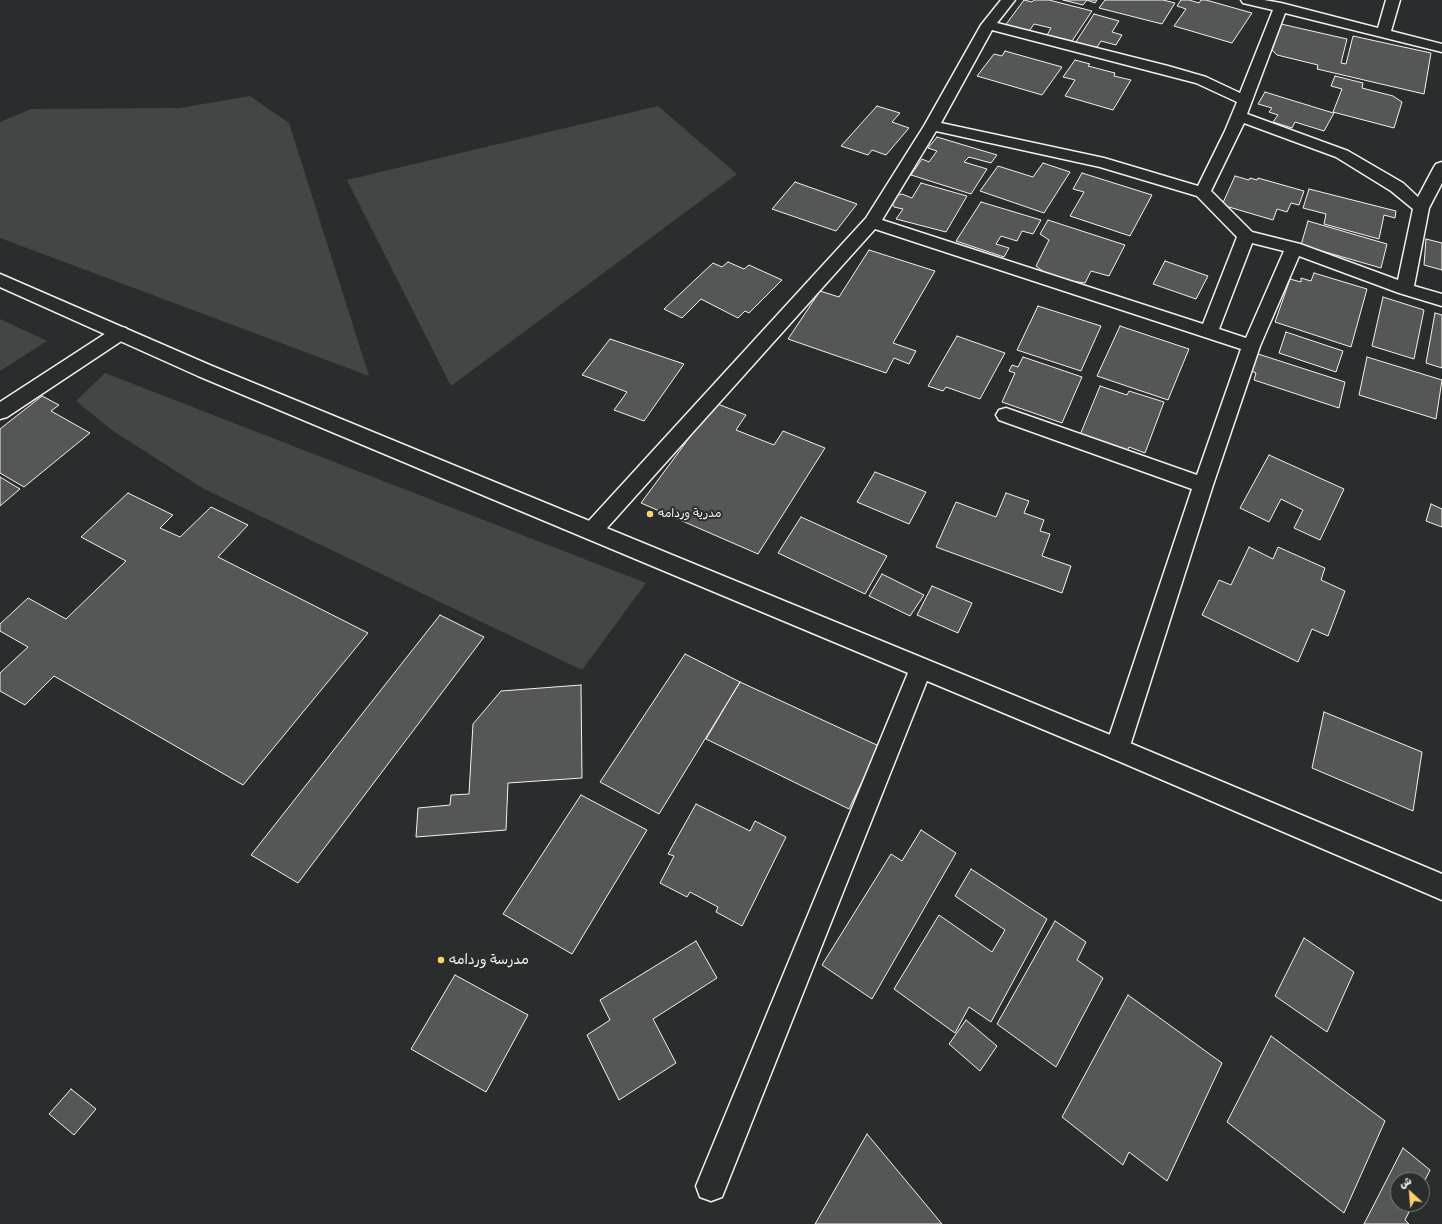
<!DOCTYPE html>
<meta charset="utf-8">
<style>
body{margin:0}
#map{position:relative;width:1442px;height:1224px;overflow:hidden;background:#2a2d2e;font-family:Delius,"Playpen Sans Arabic",sans-serif}
canvas{display:block}
.north{position:absolute;left:1390px;top:1172px;width:40px;height:40px;box-sizing:border-box;background:#2a2d2e;border:1px solid #7b7b78;border-radius:50%;rotate:334deg;font-size:11px;font-weight:700;line-height:16px;text-align:center;color:#f4f1e8}
.north::after{content:'';display:block;margin:auto;width:14px;height:18px;background:#ffd166;clip-path:polygon(50% 0,100% 100%,50% 72%,0 100%)}
</style>
<div id="map">
<canvas width="1442" height="1224"></canvas>
<div class="north">ش</div>
</div>
<script>
const ctx = document.querySelector('canvas').getContext('2d');
ctx.lineJoin = 'round';
function paint(path, color) {
  ctx.fillStyle = color;
  ctx.fill(path, 'evenodd');
}
function toPath(rows) {
  const path = new Path2D();
  for (const r of rows) {
    path.moveTo(r[0], r[1]);
    for (let i = 2; i < r.length; i += 2) path.lineTo(r[i], r[i + 1]);
  }
  return path;
}
function strokePath(path, color, width, dash) {
  ctx.strokeStyle = color;
  ctx.lineWidth = width;
  ctx.lineCap = dash ? 'butt' : 'round';
  ctx.setLineDash(dash || []);
  ctx.stroke(path);
}
function write(font, color, halo, rows, align = 'center') {
  ctx.font = font + ' Delius,"Playpen Sans Arabic",sans-serif';
  ctx.lineWidth = 4;
  ctx.setLineDash([]);
  ctx.textBaseline = 'middle';
  ctx.strokeStyle = halo;
  ctx.fillStyle = color;
  for (const [text, x, y, turn = 0] of rows) {
    ctx.save();
    ctx.translate(x, y);
    ctx.rotate((+turn || 0) * Math.PI / 180);
    ctx.textAlign = isNaN(turn) ? turn : align;
    if (halo) ctx.strokeText(text, 0, 0);
    ctx.fillText(text, 0, 0);
    ctx.restore();
  }
}
const green = toPath([
 [250,96,289,123,369,376,0,238,0,122,31,109,180,108],
 [658,106,737,174,451,386,347,180],
 [0,319,47,341,0,371],
 [105,373,646,583,582,670,204,489,113,431,76,401]
]);
const building = toPath([
 [1024,0,1032,2,1034,0,1049,0,1092,11,1072,41,1047,35,1051,28,1034,24,1028,33,1004,27,1024,0],
 [1063,0,1097,0,1095,3,1087,0,1083,5,1063,0],
 [1105,0,1163,0,1175,3,1162,24,1099,8,1105,0],
 [1181,0,1189,0,1199,3,1201,0,1206,0,1252,13,1232,43,1174,26,1186,9,1177,6,1181,0],
 [1094,14,1119,21,1112,32,1122,35,1116,45,1101,41,1095,50,1074,45,1094,14],
 [1281,24,1347,39,1341,63,1346,64,1353,36,1431,53,1424,94,1317,69,1318,65,1277,55,1272,50,1281,24],
 [1005,51,1062,67,1042,95,977,76,994,54,1002,56,1005,51],
 [1075,60,1090,64,1088,66,1115,73,1114,76,1131,80,1113,110,1065,96,1075,80,1063,77,1075,60],
 [1335,76,1363,83,1362,88,1393,96,1402,102,1394,128,1333,112,1342,89,1331,86,1335,76],
 [1265,92,1330,112,1334,113,1324,131,1295,122,1292,128,1273,122,1278,115,1269,112,1272,108,1258,104,1265,92],
 [877,106,900,113,892,122,909,128,886,155,872,150,868,155,841,146,877,106],
 [937,137,997,155,991,163,969,157,964,162,987,169,971,194,911,175,922,159,929,162,937,151,928,148,937,137],
 [1043,163,1070,172,1044,213,980,191,998,166,1033,177,1043,163],
 [1082,173,1152,195,1130,236,1070,216,1084,192,1073,189,1082,173],
 [1235,176,1249,180,1250,178,1257,180,1258,178,1304,191,1299,205,1291,203,1287,212,1277,209,1273,220,1222,205,1235,176],
 [795,182,857,204,836,231,772,209,795,182],
 [921,183,967,196,946,232,896,219,903,209,894,207,892,203,896,196,902,194,912,198,921,183],
 [1309,189,1396,211,1395,218,1384,215,1379,239,1324,224,1326,214,1303,208,1309,189],
 [981,202,1041,220,1033,234,1022,231,1017,241,1001,236,996,244,1009,248,1004,257,956,241,981,202],
 [1048,220,1125,245,1109,276,1091,271,1085,283,1065,280,1048,275,1036,266,1049,240,1040,234,1048,220],
 [1308,221,1387,244,1381,268,1301,245,1308,221],
 [1426,239,1442,243,1442,270,1424,265,1426,239],
 [869,250,935,271,893,343,916,351,909,364,894,358,886,373,788,339,820,291,839,297,869,250],
 [1165,261,1208,276,1196,299,1153,284,1165,261],
 [728,262,744,269,749,265,782,280,749,313,745,311,738,318,701,299,682,318,664,309,713,263,722,267,728,262],
 [1314,273,1367,289,1351,347,1275,322,1290,279,1301,282,1301,278,1311,281,1314,273],
 [1383,297,1424,310,1414,359,1372,346,1383,297],
 [1038,306,1101,326,1081,371,1017,350,1038,306],
 [1435,313,1442,315,1442,368,1426,363,1435,313],
 [1120,326,1189,349,1168,400,1097,376,1120,326],
 [1286,332,1343,351,1336,372,1279,353,1286,332],
 [957,336,1005,353,980,399,946,387,943,391,928,386,957,336],
 [610,339,684,364,644,421,614,410,627,392,582,375,610,339],
 [1255,353,1345,382,1339,408,1254,380,1256,373,1249,370,1255,353],
 [1023,357,1082,377,1062,423,1002,402,1015,373,1009,371,1012,365,1018,367,1023,357],
 [1367,357,1442,380,1436,419,1359,395,1367,357],
 [1100,386,1127,395,1129,391,1164,402,1145,453,1129,447,1127,451,1080,435,1100,386],
 [42,396,59,405,51,411,90,433,24,487,0,473,0,429,42,396],
 [715,403,746,415,736,430,774,445,783,431,825,448,758,554,641,503,715,403],
 [1269,455,1344,489,1320,540,1294,528,1303,510,1281,499,1269,522,1240,508,1269,455],
 [875,472,926,492,909,524,857,502,875,472],
 [0,477,20,489,0,506,0,477],
 [128,493,173,515,160,528,180,537,211,507,248,525,218,557,368,633,243,785,54,676,25,705,0,691,0,673,28,647,0,631,0,624,28,598,66,619,126,561,81,537,128,493],
 [1006,493,1029,501,1024,513,1044,520,1040,531,1050,534,1042,556,1071,566,1062,593,936,547,956,502,996,517,1006,493],
 [1431,504,1442,509,1442,527,1426,521,1431,504],
 [801,517,887,556,865,594,778,553,801,517],
 [1249,547,1273,559,1278,547,1325,568,1321,580,1345,591,1328,636,1312,629,1298,662,1202,615,1219,580,1231,585,1249,547],
 [882,574,924,595,910,616,869,596,882,574],
 [932,586,972,603,958,633,917,615,932,586],
 [440,615,484,637,298,883,251,855,440,615],
 [685,654,740,682,659,814,600,782,685,654],
 [740,682,879,746,849,809,706,739,740,682],
 [581,685,582,778,508,783,506,830,416,837,418,808,450,805,451,795,469,794,473,724,501,691,581,685],
 [1324,712,1422,752,1413,811,1312,768,1324,712],
 [581,795,647,830,572,954,503,914,581,795],
 [696,804,750,831,755,821,786,837,742,926,716,912,718,907,690,892,687,897,660,883,674,856,668,854,696,804],
 [921,830,956,853,872,999,822,965,891,854,902,861,921,830],
 [971,869,1047,919,991,1022,969,1007,955,1033,894,989,939,915,992,952,1005,930,955,896,971,869],
 [1055,921,1086,942,1077,960,1103,978,1056,1067,997,1024,1055,921],
 [1304,938,1354,972,1327,1032,1275,996,1304,938],
 [696,941,717,978,653,1019,676,1063,619,1100,587,1035,610,1020,600,1000,696,941],
 [455,975,528,1015,486,1092,411,1049,455,975],
 [1128,995,1222,1063,1167,1181,1129,1152,1123,1165,1062,1117,1128,995],
 [966,1020,997,1046,980,1071,949,1044,966,1020],
 [1271,1036,1385,1121,1344,1213,1227,1122,1271,1036],
 [71,1089,96,1109,74,1135,49,1114,71,1089],
 [867,1134,942,1224,815,1224,867,1134],
 [1403,1148,1430,1170,1422,1186,1422,1180,1398,1180,1398,1204,1413,1204,1405,1220,1409,1224,1364,1224,1403,1148]
]);
const minor = toPath([
 [1001,0,1015,0,997,23,1168,66,1206,77,1240,93,1273,10,1243,3,1241,0,1264,0,1281,3,1378,28,1386,0,1400,0,1391,31,1442,44,1442,52,1285,13,1247,114,1348,151,1403,183,1418,197,1434,167,1436,164,1442,162,1442,183,1429,208,1414,286,1442,294,1442,306,1399,293,1299,256,1260,346,1213,485,1129,749,1125,757,1117,760,1109,757,1105,749,1192,489,999,420,996,415,999,410,1006,408,1197,475,1241,349,875,229,599,537,592,539,585,537,582,531,585,525,866,218,924,126,981,25,1001,0],
 [992,30,1196,83,1237,102,1225,131,1198,186,1104,158,941,123,992,30],
 [1244,123,1336,157,1391,191,1413,209,1398,280,1300,244,1252,232,1211,191,1244,123],
 [936,131,1100,167,1197,196,1237,237,1203,324,882,220,936,131],
 [1252,243,1284,251,1246,338,1219,329,1252,243],
 [120,327,126,328,129,333,126,338,7,417,0,419,0,402,114,328,120,327],
 [921,658,929,661,932,668,722,1197,711,1201,700,1197,696,1186,910,668,913,661,921,658]
]);
const tertiary = toPath([
 [0,274,212,366,1125,741,1442,874,1442,900,1109,757,198,376,0,287,0,274]
]);
const markers = [
 [650,514,4,"#ffd166"],
 [441,960,4,"#ffd166"]
];
const poiNames = [
 ["مدرية وردامه",658,514]
];
const nearPoinames = [
 ["مدرسة وردامه",449,960]
];
paint(green, '#444645');
paint(building, '#555756');
strokePath(building, '#f4f1e8', 1);
strokePath(minor, '#f4f1e8', 3);
strokePath(tertiary, '#f4f1e8', 3);
paint(minor, '#2a2d2e');
paint(tertiary, '#2a2d2e');
for (const [x, y, r, color] of markers) {
  const dot = new Path2D();
  dot.arc(x, y, r, 0, 2 * Math.PI);
  ctx.fillStyle = color;
  ctx.fill(dot);
  strokePath(dot, '#2a2d2e', 1.5);
}
write('12px', '#f4f1e8', '#2a2d2e', poiNames, 'left');
write('14px', '#f4f1e8', '#2a2d2e', nearPoinames, 'left');
</script>
